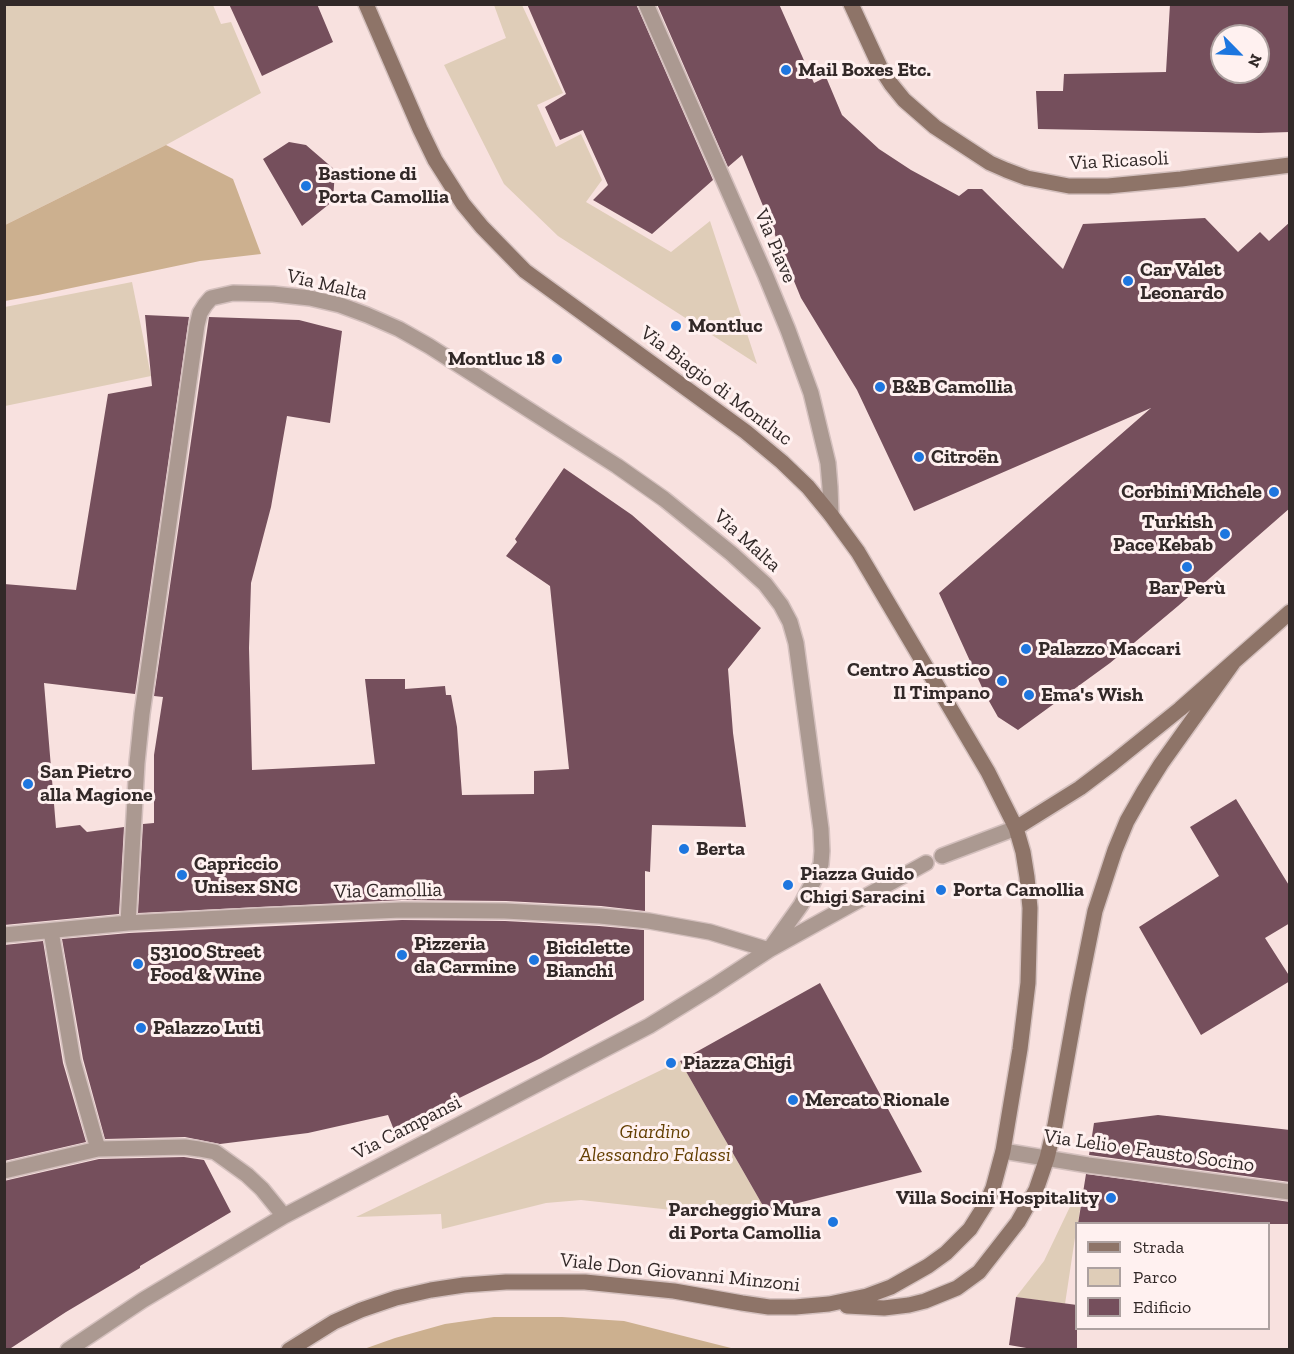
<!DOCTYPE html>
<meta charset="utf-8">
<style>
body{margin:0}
#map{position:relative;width:1294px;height:1354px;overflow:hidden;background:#f8e1df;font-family:"Zilla Slab",serif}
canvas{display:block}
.frame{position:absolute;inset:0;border:6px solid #322928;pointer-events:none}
.legend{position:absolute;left:1075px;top:1222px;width:195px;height:108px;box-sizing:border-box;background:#fff1f0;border:2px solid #ada1a0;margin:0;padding:8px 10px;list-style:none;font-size:18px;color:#322928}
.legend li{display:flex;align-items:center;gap:12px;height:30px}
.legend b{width:30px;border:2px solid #ada1a0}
.north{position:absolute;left:1210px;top:24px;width:60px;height:60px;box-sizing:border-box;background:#fff1f0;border:2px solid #ada1a0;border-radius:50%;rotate:114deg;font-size:16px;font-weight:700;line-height:24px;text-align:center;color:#322928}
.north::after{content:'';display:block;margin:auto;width:21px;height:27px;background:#1d76df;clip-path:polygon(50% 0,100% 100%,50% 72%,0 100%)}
</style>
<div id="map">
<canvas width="1294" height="1354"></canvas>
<div class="frame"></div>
<ul class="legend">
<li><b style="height:8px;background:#8e7468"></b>Strada</li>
<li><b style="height:16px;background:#dfcdb8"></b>Parco</li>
<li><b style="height:16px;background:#754f5c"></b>Edificio</li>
</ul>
<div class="north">N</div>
</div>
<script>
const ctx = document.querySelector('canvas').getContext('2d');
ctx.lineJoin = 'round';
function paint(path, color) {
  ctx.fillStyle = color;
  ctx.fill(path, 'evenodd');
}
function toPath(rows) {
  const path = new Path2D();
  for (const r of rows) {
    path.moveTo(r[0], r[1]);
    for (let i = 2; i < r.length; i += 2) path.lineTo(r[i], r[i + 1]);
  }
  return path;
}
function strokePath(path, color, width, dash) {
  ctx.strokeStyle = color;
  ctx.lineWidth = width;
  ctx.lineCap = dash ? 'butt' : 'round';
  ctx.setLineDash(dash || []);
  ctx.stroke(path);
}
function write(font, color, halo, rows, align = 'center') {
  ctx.font = font + ' "Zilla Slab",serif';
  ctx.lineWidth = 6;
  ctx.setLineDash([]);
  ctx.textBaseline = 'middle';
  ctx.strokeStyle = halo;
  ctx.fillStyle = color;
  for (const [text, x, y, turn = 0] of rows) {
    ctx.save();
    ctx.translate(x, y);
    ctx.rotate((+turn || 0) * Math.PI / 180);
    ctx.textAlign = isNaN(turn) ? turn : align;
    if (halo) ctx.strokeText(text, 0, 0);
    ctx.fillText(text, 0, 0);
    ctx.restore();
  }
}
const green = toPath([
 [5,5,213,5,221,24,231,22,261,93,166,145,5,225],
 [494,5,522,5,563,93,537,105,556,147,581,134,602,180,586,202,671,252,710,221,757,364,558,236,504,184,444,65,506,38],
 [132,282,151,376,5,406,5,307],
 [680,1061,766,1211,726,1216,581,1200,546,1203,442,1229,441,1214,356,1217],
 [1083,1189,1078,1223,1076,1224,1076,1231,1065,1304,1016,1297,1044,1261,1078,1190]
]);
const forest = toPath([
 [166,145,233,179,261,254,200,261,38,295,5,301,5,225],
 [494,1317,562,1317,624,1321,735,1349,364,1349,395,1338,445,1324]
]);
const building = toPath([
 [229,4,317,4,333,42,262,76],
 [527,4,636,4,713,180,652,234,593,200,608,185,583,130,560,140,545,107,566,94],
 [657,4,779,4,814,83,826,77,842,115,879,149,911,170,959,196,968,189,982,189,1063,269,1083,224,1205,218,1238,252,1260,232,1269,241,1290,222,1290,508,1178,606,1110,663,1018,730,998,717,985,694,939,593,1151,408,914,511,857,390,801,298,742,155,728,167],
 [1170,4,1290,4,1290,132,1259,133,1038,129,1036,91,1063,91,1064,74,1166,72],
 [1222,36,1258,36,1258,72,1222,72],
 [289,142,306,145,335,170,333,201,302,226,263,159],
 [145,315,189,317,135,694,44,683,56,828,80,825,87,832,124,827,119,914,4,925,4,584,76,590,108,394,152,386],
 [209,317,299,320,342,331,330,423,287,416,271,507,251,583,249,648,252,770,375,764,365,679,405,679,405,689,445,686,446,695,451,695,457,727,462,795,534,794,534,771,569,769,550,586,506,556,517,542,515,539,564,468,632,515,761,628,728,669,733,733,746,827,652,825,650,872,645,871,645,911,601,906,506,901,402,900,138,913,143,824,154,823,154,755,163,697,154,696],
 [1236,799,1290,887,1290,923,1265,938,1290,977,1290,981,1201,1035,1139,927,1219,876,1190,827],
 [402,920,505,921,599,926,644,930,644,1000,541,1058,394,1130,388,1115,308,1133,220,1144,185,1137,105,1139,83,1059,62,939,129,933],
 [43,941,63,1063,86,1142,4,1161,4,945],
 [820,983,922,1172,766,1211,680,1061],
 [1158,1115,1290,1130,1290,1182,1089,1155,1094,1123],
 [184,1157,204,1160,231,1212,140,1266,140,1268,66,1312,8,1350,4,1350,4,1181,99,1159],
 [1086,1174,1290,1202,1290,1224,1078,1224],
 [1016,1297,1077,1305,1077,1350,1038,1350,1009,1345]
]);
const street = toPath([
 [646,4,765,274,788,330,811,393,828,463,830,487,831,515],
 [942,856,1016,828],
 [128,923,137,763,142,714,197,325,200,313,205,305,211,298,233,293,273,294,310,298,340,305,367,315,399,329,429,346,617,466,664,499,732,554,765,584,781,605,790,622,796,643,821,829,822,851,821,864,813,882,801,905,769,950],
 [51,931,73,1061,98,1149],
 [4,935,128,923,258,916,402,910,505,911,600,916,649,921,710,932,769,950],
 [1003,1151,1088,1165,1290,1192],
 [4,1171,98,1149,185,1147,199,1149,215,1152,247,1175,262,1189,284,1216],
 [68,1350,143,1300,284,1216,649,1026,714,986,769,950,926,863]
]);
const secondary = toPath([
 [851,4,880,67,891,84,904,100,935,127,990,163,1006,170,1027,178,1069,186,1108,186,1181,179,1290,165],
 [1016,828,1080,788,1113,763,1180,709,1290,612],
 [847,1306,884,1308,909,1305,925,1301,957,1288,979,1272,1018,1222,1036,1190,1047,1158,1055,1125,1078,996,1095,911,1115,850,1127,821,1144,791,1161,764,1233,663],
 [289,1350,334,1322,361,1310,396,1298,431,1290,464,1285,506,1282,585,1282,674,1291,742,1303,769,1307,795,1307,829,1304,867,1296,891,1287,928,1266,946,1253,970,1229,987,1202,993,1188,1003,1151,1020,1049,1028,983,1030,908,1027,877,1023,852,1016,828,988,772,858,552,831,515,808,487,782,462,746,432,525,271,482,227,463,204,435,160,420,129,366,4]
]);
const markers = [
 [786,70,6,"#1d76df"],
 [306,186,6,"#1d76df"],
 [1128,281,6,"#1d76df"],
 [676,326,6,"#1d76df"],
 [557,359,6,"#1d76df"],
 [880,387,6,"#1d76df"],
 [919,457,6,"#1d76df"],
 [1274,492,6,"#1d76df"],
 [1225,534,6,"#1d76df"],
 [1187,567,6,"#1d76df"],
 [1026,649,6,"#1d76df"],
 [1002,681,6,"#1d76df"],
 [1029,695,6,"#1d76df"],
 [28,784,6,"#1d76df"],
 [684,849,6,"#1d76df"],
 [182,875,6,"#1d76df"],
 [788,885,6,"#1d76df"],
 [941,890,6,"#1d76df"],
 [402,955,6,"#1d76df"],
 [534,960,6,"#1d76df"],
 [138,964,6,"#1d76df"],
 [141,1028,6,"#1d76df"],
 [671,1063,6,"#1d76df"],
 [793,1100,6,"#1d76df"],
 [1111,1198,6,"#1d76df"],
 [833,1222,6,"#1d76df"]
];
const poiNames = [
 ["Mail Boxes Etc.",798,70],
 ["Bastione di",318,174],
 ["Porta Camollia",318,197],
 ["Car Valet",1140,270],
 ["Leonardo",1140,293],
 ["Montluc",688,326],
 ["Montluc 18",545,359,"right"],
 ["B&B Camollia",892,387],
 ["Citroën",931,457],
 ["Corbini Michele",1262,492,"right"],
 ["Turkish",1213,522,"right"],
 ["Pace Kebab",1213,545,"right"],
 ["Bar Perù",1187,588,"center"],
 ["Palazzo Maccari",1038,649],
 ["Centro Acustico",990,670,"right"],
 ["Il Timpano",990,693,"right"],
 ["Ema's Wish",1041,695],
 ["San Pietro",40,772],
 ["alla Magione",40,795],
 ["Berta",696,849],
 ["Capriccio",194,864],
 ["Unisex SNC",194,887],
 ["Piazza Guido",800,874],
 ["Chigi Saracini",800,897],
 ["Porta Camollia",953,890],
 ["Pizzeria",414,944],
 ["da Carmine",414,967],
 ["Biciclette",546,948],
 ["Bianchi",546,971],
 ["53100 Street",150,952],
 ["Food & Wine",150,975],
 ["Palazzo Luti",153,1028],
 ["Piazza Chigi",683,1063],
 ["Mercato Rionale",805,1100],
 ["Villa Socini Hospitality",1099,1198,"right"],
 ["Parcheggio Mura",821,1210,"right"],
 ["di Porta Camollia",821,1233,"right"]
];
const streetNames = [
 ["Via Ricasoli",1119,161,-3],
 ["Via Piave",775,246,67],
 ["Via Malta",327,285,13],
 ["Via Biagio di Montluc",716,386,37],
 ["Via Malta",747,541,42],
 ["Via Camollia",388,891,-1],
 ["Via Campansi",407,1128,-27],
 ["Via Lelio e Fausto Socino",1149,1151,8],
 ["Viale Don Giovanni Minzoni",680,1273,6]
];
const parkNames = [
 ["Giardino",655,1132],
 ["Alessandro Falassi",655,1155]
];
paint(green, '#dfcdb8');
paint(forest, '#ccb08f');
paint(building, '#754f5c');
strokePath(street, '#d4c0be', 18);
strokePath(secondary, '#d4c0be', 18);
strokePath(street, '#ab9991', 15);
strokePath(secondary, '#8e7468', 15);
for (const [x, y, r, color] of markers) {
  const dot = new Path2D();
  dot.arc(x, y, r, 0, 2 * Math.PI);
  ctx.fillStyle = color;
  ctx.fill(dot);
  strokePath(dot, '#fff1f0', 2);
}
write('bold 20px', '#322928', '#fff1f0', poiNames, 'left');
write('20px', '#322928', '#fff1f0', streetNames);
write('italic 20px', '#643f02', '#fff1f0', parkNames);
</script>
